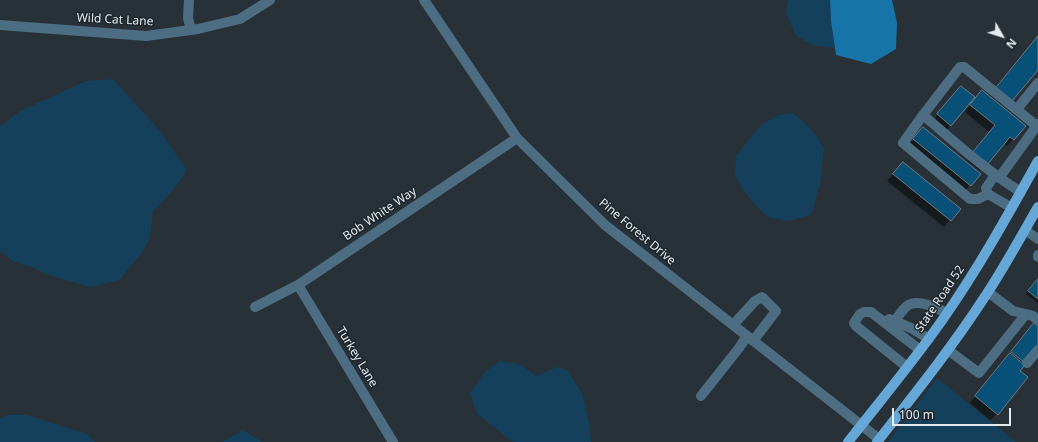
<!DOCTYPE html>
<html>
<head>
<meta charset="utf-8">
<style>
  body { margin:0 }
  #map { position:relative; width:1038px; height:442px; overflow:hidden; background:#283137; font-family:"Noto Sans",sans-serif }
  canvas { display:block }
  .north { position:absolute; left:982px; top:16px; width:40px; height:40px; -webkit-text-stroke:3px #1e272d; paint-order:stroke; rotate:129deg; font-size:11px; font-weight:700; line-height:16px; text-align:center; color:#e5ebef }
  .north::after { content:''; display:block; margin:auto; width:14px; height:18px; background:#e5ebef; clip-path:polygon(50% 0,100% 100%,50% 72%,0 100%) }
  .scale { position:absolute; left:892px; top:408px; width:119px; height:18px; box-sizing:border-box; border:2px solid #e5ebef; border-top:0; padding-left:5px; font-size:12px; line-height:14px; white-space:nowrap; color:#e5ebef; -webkit-text-stroke:3px #1e272d; paint-order:stroke }
</style>
</head>
<body>
<div id="map">
<canvas width="1038" height="442"></canvas>
<div class="north">N</div>
<div class="scale">100 m</div>
</div>
<script>
const g = document.querySelector('canvas').getContext('2d');
g.lineJoin = 'round';
function fillPath(path, color) { g.fillStyle = color; g.fill(path, 'evenodd'); }
function stroke(path, color, width, dash) { g.strokeStyle = color; g.lineWidth = width; g.lineCap = dash ? 'butt' : 'round'; g.setLineDash(dash || []); g.stroke(path); }
function label(font, color, halo, rows, align = 'center') {
  g.font = font + ' "Noto Sans",sans-serif'; g.lineWidth = 3; g.setLineDash([]); g.textBaseline = 'middle'; g.strokeStyle = halo; g.fillStyle = color; for (const [text, x, y, turn = 0] of rows) {
    g.save(); g.translate(x, y); g.rotate((+turn || 0) * Math.PI / 180); g.textAlign = isNaN(turn) ? turn : align; if (halo) g.strokeText(text, 0, 0); g.fillText(text, 0, 0); g.restore();
  }
}
fillPath(new Path2D(`
  M788,0H830L831,21L835,48L812,45L796,36L786,14Z
  M113,79L160,131L187,170C178,185 166,199 153,211L150,238L142,253L119,280L90,287L45,274L35,268L14,262L0,251V126L20,111L86,81Z
  M793,113L803,121L817,136L824,148L820,184L811,215L788,221L770,218L757,207L743,190L735,175L736,156L751,137L761,125L778,115Z
  M499,361L520,364L536,376L557,367L567,370L582,393L589,423L591,442H513L477,414L470,393L484,373Z
  M937,378L1016,442H888Z
  M7,415H27L87,434L95,442H0V419Z
  M243,430L262,442H223L224,441Z`), '#15405b');
fillPath(new Path2D(`
  M830,0H892L897,23L896,49L871,64L836,55L831,21Z`), '#1774a8');
fillPath(new Path2D(`
  M1038,37V68L1005,107L990,95Z
  M961,87L951,125L946,130L933,120Z
  M976,98L1025,126L1007,146L1003,143L980,171L967,160L989,132L965,112Z
  M917,135L970,185L964,192L908,146Z
  M897,170L959,209L944,227L887,181Z
  M1038,280V302L1037,303L1026,294Z
  M1038,327V343L1021,364L997,414L990,420L970,403L1029,329Z`), '#0007');
const building = new Path2D(`
  M1038,36V70L1012,101L996,88Z
  M961,86L975,97L951,126L937,114Z
  M982,90L1026,126L1014,140L1010,137L987,165L972,153L995,125L970,105Z
  M923,127L981,174L971,186L913,139Z
  M903,162L961,209L951,221L893,174Z
  M1038,279V299L1028,291Z
  M1034,323L1038,326V345L1024,362L1011,352Z
  M1010,353L1025,365L1020,371L1028,377L998,415L975,396Z`);
fillPath(building, '#075178');
stroke(building, '#707a81', 1);
stroke(new Path2D(`
  M189,0L188,18L191,30
  M424,0L517,138L605,225L879,439
  M0,25L146,36L198,29L240,19L270,0
  M1017,109L1038,83
  M923,115L903,143L970,199H978L988,194
  M995,175L986,188L988,194L1012,208
  M999,178L1038,124
  M1021,192C985,170 955,142 923,115L960,67H964L1038,127
  M1025,230L1038,239
  M1038,255V257
  M298,285L393,442
  M255,307L298,285L517,138
  M1026,314L1033,316L1038,320
  M889,319L911,328L929,339
  M894,322C898,317 902,310 907,306C917,298 937,308 947,313
  M733,325L755,301L762,297L776,311L753,341
  M948,350L979,373L1026,314L1013,311L988,292
  M1027,363L1038,350
  M907,367L856,326L854,323L860,314L864,312H871L920,350
  M701,396L739,348L747,336`), '#4d6d83', 10);
stroke(new Path2D(`
  M848,442C880,401 913,362 943,319C978,269 1008,215 1038,161
  M877,442C913,396 950,350 982,301C1003,270 1020,238 1038,207`), '#65a8d7', 10);
label('12px', '#e5ebef', '#1e272d', [
  ["Wild Cat Lane",115,20,3],
  ["Bob White Way",380,214,-34],
  ["Pine Forest Drive",637,232,40],
  ["State Road 52",940,299,-56],
  ["Turkey Lane",357,357,59]
]);
</script>
</body>
</html>
